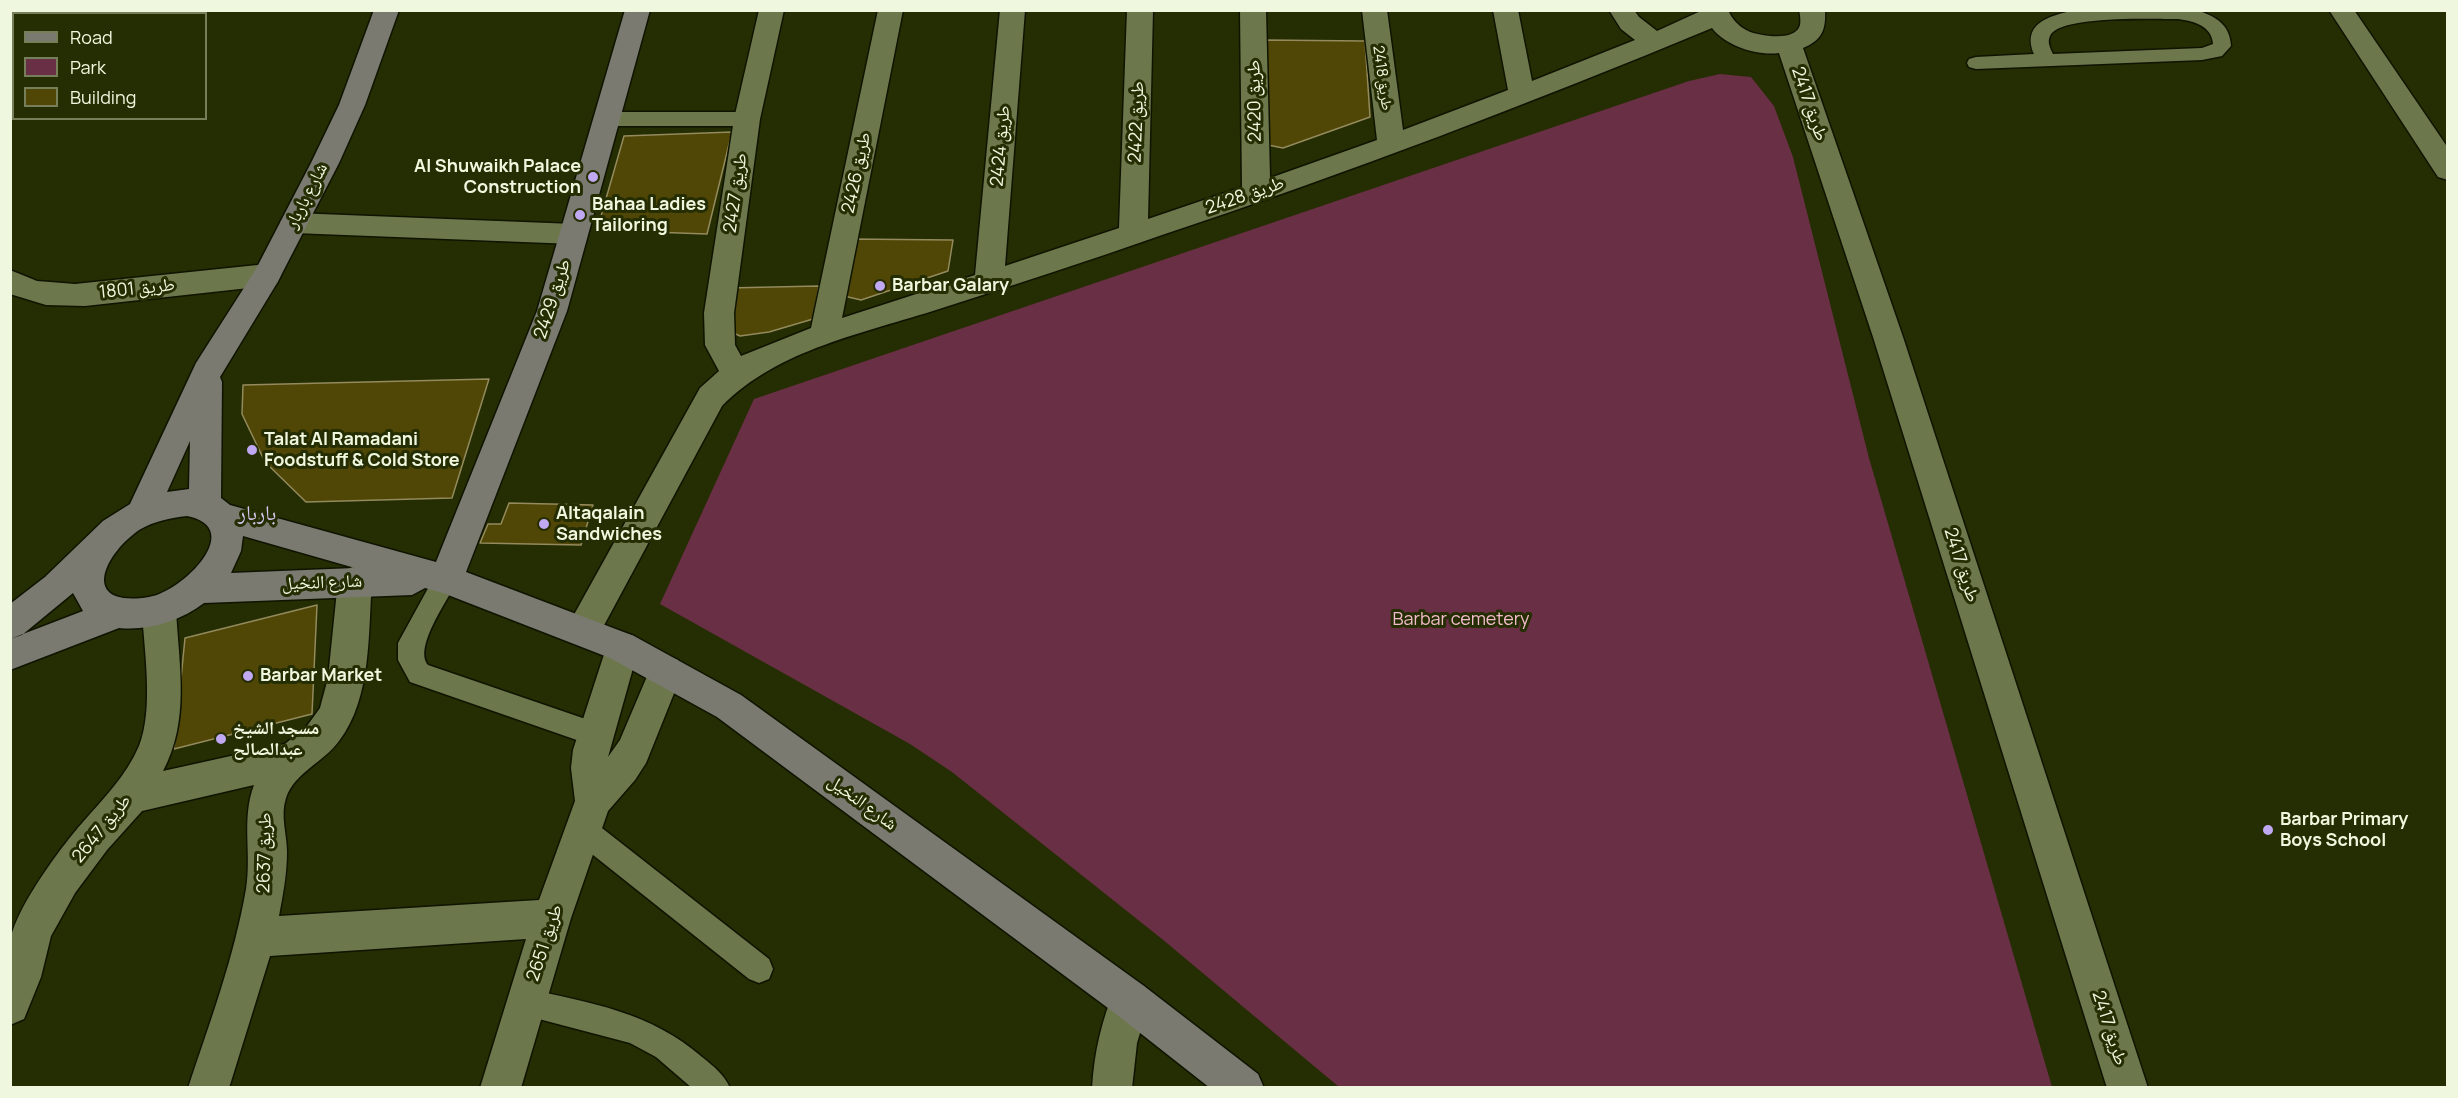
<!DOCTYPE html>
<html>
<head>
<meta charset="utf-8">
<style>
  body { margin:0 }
  #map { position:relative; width:2458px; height:1098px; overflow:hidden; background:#252d02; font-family:Manrope,sans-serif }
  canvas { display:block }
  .frame { position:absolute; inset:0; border:12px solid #f0f7df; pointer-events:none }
  .legend { position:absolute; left:12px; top:12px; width:195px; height:108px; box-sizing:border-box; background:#252d02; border:2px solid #767e5a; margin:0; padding:8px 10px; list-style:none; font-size:18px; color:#f0f7df }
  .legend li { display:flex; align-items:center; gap:12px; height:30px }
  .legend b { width:30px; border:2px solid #767e5a }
</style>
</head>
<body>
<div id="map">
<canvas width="2458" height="1098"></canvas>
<div class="frame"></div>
<ul class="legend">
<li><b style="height:8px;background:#7a7a70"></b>Road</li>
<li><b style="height:16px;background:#692f44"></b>Park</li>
<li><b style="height:16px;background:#504606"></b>Building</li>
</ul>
</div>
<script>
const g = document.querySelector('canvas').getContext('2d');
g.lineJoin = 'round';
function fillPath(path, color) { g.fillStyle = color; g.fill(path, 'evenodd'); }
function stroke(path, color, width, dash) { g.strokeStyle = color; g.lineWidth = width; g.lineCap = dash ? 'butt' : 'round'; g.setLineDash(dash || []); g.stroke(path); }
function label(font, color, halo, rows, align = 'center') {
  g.font = font + ' Manrope,"Noto Naskh Arabic",sans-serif'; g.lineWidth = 6; g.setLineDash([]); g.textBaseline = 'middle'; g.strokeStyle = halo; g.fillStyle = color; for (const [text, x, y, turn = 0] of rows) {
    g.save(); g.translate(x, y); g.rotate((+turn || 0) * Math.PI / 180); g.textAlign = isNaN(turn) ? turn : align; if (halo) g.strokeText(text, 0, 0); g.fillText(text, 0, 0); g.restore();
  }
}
fillPath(new Path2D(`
  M1720,74L1751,77L1774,106L1793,157L1869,458L2052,1087H1339L1162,939L952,772L910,744L660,604L754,399L1689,81Z`), '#692f44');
const building = new Path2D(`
  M1265,40L1365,41L1370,117L1283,148L1268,145Z
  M732,132L707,234L597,230L624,136Z
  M850,239L953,240L948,271L861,300L844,296Z
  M819,286L813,319L769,332L740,336L725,329L727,288Z
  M489,379L452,498L306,502L265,462L242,414L243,385Z
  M509,503L593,505L581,545L480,543L488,524H501Z
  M317,605L312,714L174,749L185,638Z`);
fillPath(building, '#504606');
stroke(building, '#938b5d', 1.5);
const lane = new Path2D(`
  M2196,10C2215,16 2230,24 2231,46L2222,56L2202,60L1976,69L1969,67L1967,63L1969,59L1976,57L2034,54C2021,23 2051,15 2076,10ZM2178,19C2194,21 2212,26 2213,44L2202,48L2053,54C2050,48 2047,42 2050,36C2058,15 2156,19 2178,19Z
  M606,112H747L754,114L757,119L754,124L747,126H606L599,124L596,119L599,114Z
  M446,568L455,572L458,579C449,599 413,647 428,665L603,725L607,734L603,743L594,746L410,682L398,660V643L437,572Z
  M583,817L593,821L769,959L773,969L769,979L759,983L749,979L573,839L569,830L573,821Z
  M526,989C590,1002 652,1013 702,1057C713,1066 724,1074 730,1088H692L656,1057L630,1043L516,1013L512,1003L516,993Z`);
const street = new Path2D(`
  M10,10H34V14H14V20L10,17Z
  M759,10H784L760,119L734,313L735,345L741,356L811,328L878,10H903L842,318L975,275L1000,10H1025L1005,266L1119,228L1127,10H1153L1148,219L1242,187L1240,10H1266L1270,178L1377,140L1362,10H1387L1403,130L1508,90L1493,10H1518L1532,81L1635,40L1621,29L1609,10H1634L1639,17L1657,31L1703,10H1728C1732,19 1738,26 1748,31C1759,36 1796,42 1800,25C1801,21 1800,14 1799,10H1825C1826,30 1822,40 1803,48L1903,337L2148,1088H2107L1873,337L1779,53C1757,56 1726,46 1712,28C1531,103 1348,173 1162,235C1088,261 1014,285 939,309C865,333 778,349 722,406L595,642L583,646L571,642L566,631L571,620L700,388L719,371L705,345L704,313L734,119Z
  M2329,10H2354L2448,148V180L2438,177Z
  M10,37H14V65H10Z
  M294,213L574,224L584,227L588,234L584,241L574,244L294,233L284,230L280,223L284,216Z
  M267,264L277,267L281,275L277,283L267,286L85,306L46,305L10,294V270L37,281L75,284Z
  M355,566L367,571L372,581C368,632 372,698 339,741C324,762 294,773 286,798C280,816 287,834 287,852C287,874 283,895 279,916L539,900L575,801L571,768L573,750L610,636L622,632L634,636L639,647L608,757L620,740L654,660L666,655L678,660L683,671L646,763L635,780L608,811L571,918L521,1088H480L526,939L270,956L229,1088H188C210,1022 234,958 246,889C252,854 241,819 254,785L142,811L107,850L75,893L51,936L41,977L24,1019L10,1025C10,998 8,969 10,943C14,910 61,847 83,822C104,798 126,776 139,746C154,708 144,651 142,610L147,599L159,595L171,599L176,610C179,666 190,720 163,771L285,744L307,726L320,708L328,678L338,581L343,571Z
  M1130,980L1144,986L1150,1000L1137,1043L1132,1088H1092C1094,1052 1102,1019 1116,986Z`);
const secondary = new Path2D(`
  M374,10H399L365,105L339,163L277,283L220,377L222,382L221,498L230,505L436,562L537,311L625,10H650L567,311L466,572L634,636L741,695L1144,986L1258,1074L1264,1088H1210L1116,1014L717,717L610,658L443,593L425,588L412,595L204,603C180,621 149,631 119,628L10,670V639L83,611L73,593L22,635L10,639V604L45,577L103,521L130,504L196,363L256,269L311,163L339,105ZM190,441L189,489L167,492ZM187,516C247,528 182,592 149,597C80,608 102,556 139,530C154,521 170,518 187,516ZM243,536L355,568L231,573L241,551Z`);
stroke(lane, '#0f1400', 3);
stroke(street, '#0f1400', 3);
stroke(secondary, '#0f1400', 3);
fillPath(lane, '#6d774c');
fillPath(street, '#6d774c');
fillPath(secondary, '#7a7a70');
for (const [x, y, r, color] of [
  [593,177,6,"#c1a8f3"],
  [580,215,6,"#c1a8f3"],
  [880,286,6,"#c1a8f3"],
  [252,450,6,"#c1a8f3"],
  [544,524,6,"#c1a8f3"],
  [248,676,6,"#c1a8f3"],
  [221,739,6,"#c1a8f3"],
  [2268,830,6,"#c1a8f3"]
]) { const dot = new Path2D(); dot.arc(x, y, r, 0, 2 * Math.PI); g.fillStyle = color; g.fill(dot); stroke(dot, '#252d02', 2); }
label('15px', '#f0f7df', '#252d02', [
  ["طريق 2418",1382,78,82]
]);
label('18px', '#f0f7df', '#252d02', [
  ["طريق 2420",1255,101,-91],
  ["طريق 2417",1809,104,71],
  ["طريق 2422",1137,122,-88],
  ["طريق 2424",1001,146,-85],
  ["طريق 2426",857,173,-78],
  ["طريق 2427",736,193,-82],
  ["شارع باربار",307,196,-63],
  ["طريق 2428",1245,196,-19],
  ["طريق 1801",137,289,-6],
  ["طريق 2429",553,299,-72],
  ["طريق 2417",1961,565,72],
  ["شارع النخيل",322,583,-2],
  ["شارع النخيل",862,803,36],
  ["طريق 2647",102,829,-51],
  ["طريق 2637",265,853,-89],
  ["طريق 2651",545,943,-72],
  ["طريق 2417",2109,1028,72]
]);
label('bold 18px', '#f0f7df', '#252d02', [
  ["Al Shuwaikh Palace",581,167,"right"],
  ["Construction",581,188,"right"],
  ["Bahaa Ladies",592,205],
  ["Tailoring",592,226],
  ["Barbar Galary",892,286],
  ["Talat Al Ramadani",264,440],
  ["Foodstuff & Cold Store",264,461],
  ["Altaqalain",556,514],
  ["Sandwiches",556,535],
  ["Barbar Market",260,676],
  ["مسجد الشيخ",233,729],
  ["عبدالصالح",233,750],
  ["Barbar Primary",2280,820],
  ["Boys School",2280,841]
], 'left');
label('18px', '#f1bccb', '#252d02', [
  ["Barbar cemetery",1461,620]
]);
label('21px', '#d8caf5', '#252d02', [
  ["باربار",257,514]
]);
</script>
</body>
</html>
